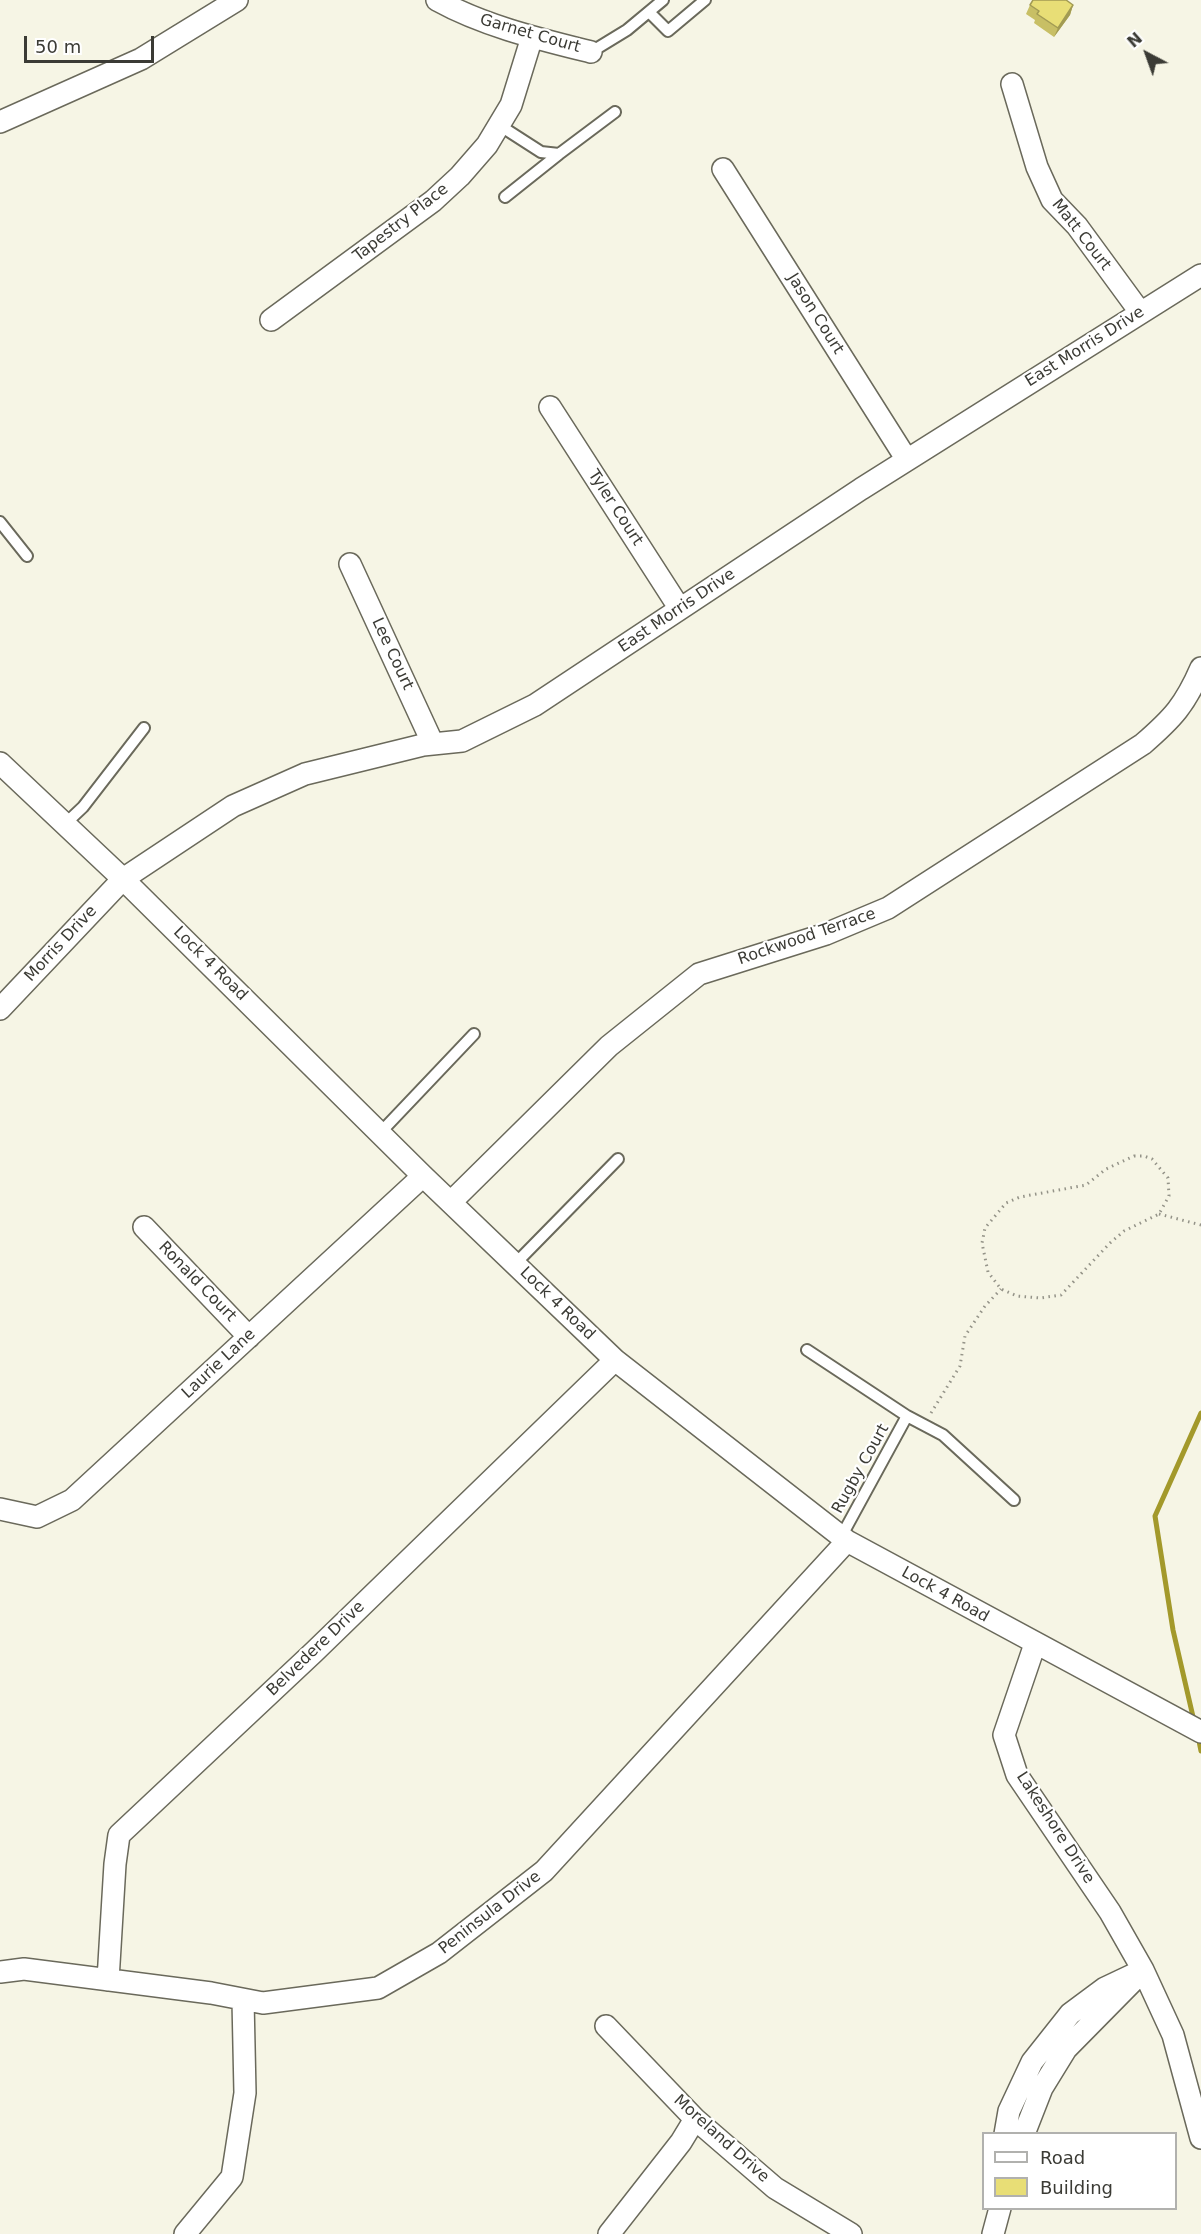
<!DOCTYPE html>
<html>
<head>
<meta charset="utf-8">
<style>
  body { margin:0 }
  #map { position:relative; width:1201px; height:2234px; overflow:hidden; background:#f6f5e5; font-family:"DejaVu Sans",sans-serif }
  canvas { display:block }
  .legend { position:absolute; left:982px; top:2132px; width:195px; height:78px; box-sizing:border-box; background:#fff; border:2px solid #b1b1ae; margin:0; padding:8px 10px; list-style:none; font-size:18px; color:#3b3b35 }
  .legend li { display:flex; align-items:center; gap:12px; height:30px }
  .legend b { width:30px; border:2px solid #b1b1ae }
  .north { position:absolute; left:1117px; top:24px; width:60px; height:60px; -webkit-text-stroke:4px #fff; paint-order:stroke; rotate:319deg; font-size:16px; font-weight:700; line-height:24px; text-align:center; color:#3b3b35 }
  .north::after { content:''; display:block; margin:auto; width:21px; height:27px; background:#3b3b35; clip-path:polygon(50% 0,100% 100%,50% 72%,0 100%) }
  .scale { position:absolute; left:24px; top:36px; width:130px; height:27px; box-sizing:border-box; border:3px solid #3b3b35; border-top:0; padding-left:8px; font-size:18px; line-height:21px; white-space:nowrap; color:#3b3b35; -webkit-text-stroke:4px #fff; paint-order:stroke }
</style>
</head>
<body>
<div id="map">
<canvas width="1201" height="2234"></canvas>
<ul class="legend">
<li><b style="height:8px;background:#fff"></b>Road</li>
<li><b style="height:16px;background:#e8de76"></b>Building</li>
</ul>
<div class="north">N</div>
<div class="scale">50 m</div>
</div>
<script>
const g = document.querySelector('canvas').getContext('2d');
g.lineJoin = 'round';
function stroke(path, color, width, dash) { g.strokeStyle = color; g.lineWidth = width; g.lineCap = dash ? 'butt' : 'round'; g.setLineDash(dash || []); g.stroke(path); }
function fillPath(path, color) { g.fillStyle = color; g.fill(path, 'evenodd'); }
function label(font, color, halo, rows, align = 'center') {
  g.font = font + ' "DejaVu Sans",sans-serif'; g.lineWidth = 4.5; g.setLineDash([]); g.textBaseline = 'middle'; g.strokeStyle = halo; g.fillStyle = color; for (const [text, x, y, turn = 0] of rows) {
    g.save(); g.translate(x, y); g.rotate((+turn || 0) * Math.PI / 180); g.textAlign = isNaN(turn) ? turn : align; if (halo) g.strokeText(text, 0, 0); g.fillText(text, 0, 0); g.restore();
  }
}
stroke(new Path2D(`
  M1194,1721L1173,1630L1155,1516L1201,1413
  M1198,1736L1201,1751`), '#a3992b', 5);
const service = new Path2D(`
  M649,12L668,31L705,0
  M591,52L627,30L663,0
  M499,125L541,152L559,154L615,112
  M505,197L559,154
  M0,522L27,556
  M65,824L83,807L144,728
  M380,1133L474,1034
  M515,1264L618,1159
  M807,1350L907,1416L943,1435L1014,1500
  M841,1537L907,1416`);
const minor = new Path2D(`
  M437,0C484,26 539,39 591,52
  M1012,84L1037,167L1052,200L1077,226L1140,312
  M0,122L141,59L237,0
  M723,169L907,460
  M271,320L433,201L460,176L487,145L511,105L532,37
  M550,407L680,609
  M350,564L433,744
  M0,763L123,879L423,1176L615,1360L847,1541L1201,1732
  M0,1009L123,879L233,806L305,774L423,745L462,741L535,705L861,489L1201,275
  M451,1202L609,1046L699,974L826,934L888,908L1143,744C1173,718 1185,705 1201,668
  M144,1227L249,1337
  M0,1509L37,1517L72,1500L423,1176
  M1035,1644L1004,1735L1017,1775L1110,1912L1143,1970L1173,2035L1201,2138
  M0,1972L24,1969L211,1993L263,2003L378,1988L439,1953L544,1871L847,1541
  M108,1980L115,1864L119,1835L314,1652L615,1360
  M606,2026L695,2119L775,2188L851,2234
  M1005,2134L1009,2111L1032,2062L1070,2014L1105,1988L1143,1970
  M1024,2134L1042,2088L1066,2049L1136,1978
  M185,2234L232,2177L245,2093L243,2000
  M609,2234L681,2142L695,2119
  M993,2234L1000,2208`);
stroke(service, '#6a695b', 14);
stroke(minor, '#6a695b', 24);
stroke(new Path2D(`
  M1134,1156H1144L1152,1159L1168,1178L1169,1196L1159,1214L1124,1231L1110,1243L1061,1295L1040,1298L1017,1296L1001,1289L988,1272L982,1243L985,1228L1006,1203L1020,1197L1086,1185L1106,1169Z
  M1159,1214L1201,1225
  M931,1413L960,1366L965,1336L985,1306L1001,1289`), '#949388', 3, [1.5, 4.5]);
stroke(service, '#fff', 10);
stroke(minor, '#fff', 21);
fillPath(new Path2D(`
  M1030,5H1073L1070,15L1054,37L1034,23L1035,20L1026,14Z`), '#c8bf65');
fillPath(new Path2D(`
  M1073,5L1070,15L1054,37L1058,28Z`), '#a29b53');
const building = new Path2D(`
  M1033,0H1066L1073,5L1058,28L1037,14L1039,11L1030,5Z`);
fillPath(building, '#e8de76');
stroke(building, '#a29b53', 1.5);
label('16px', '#3b3b35', '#fff', [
  ["Garnet Court",530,34,16],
  ["Tapestry Place",401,223,-38],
  ["Matt Court",1081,235,52],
  ["Jason Court",815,314,58],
  ["East Morris Drive",1085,347,-32],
  ["Tyler Court",615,508,57],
  ["East Morris Drive",677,611,-34],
  ["Lee Court",392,654,65],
  ["Rockwood Terrace",807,937,-19],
  ["Morris Drive",61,944,-47],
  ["Lock 4 Road",210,964,45],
  ["Ronald Court",197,1282,46],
  ["Lock 4 Road",557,1304,44],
  ["Laurie Lane",219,1364,-43],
  ["Rugby Court",861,1469,-61],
  ["Lock 4 Road",945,1595,29],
  ["Belvedere Drive",316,1649,-44],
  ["Lakeshore Drive",1055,1828,57],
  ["Peninsula Drive",490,1913,-38],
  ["Moreland Drive",721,2139,42]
]);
</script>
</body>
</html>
